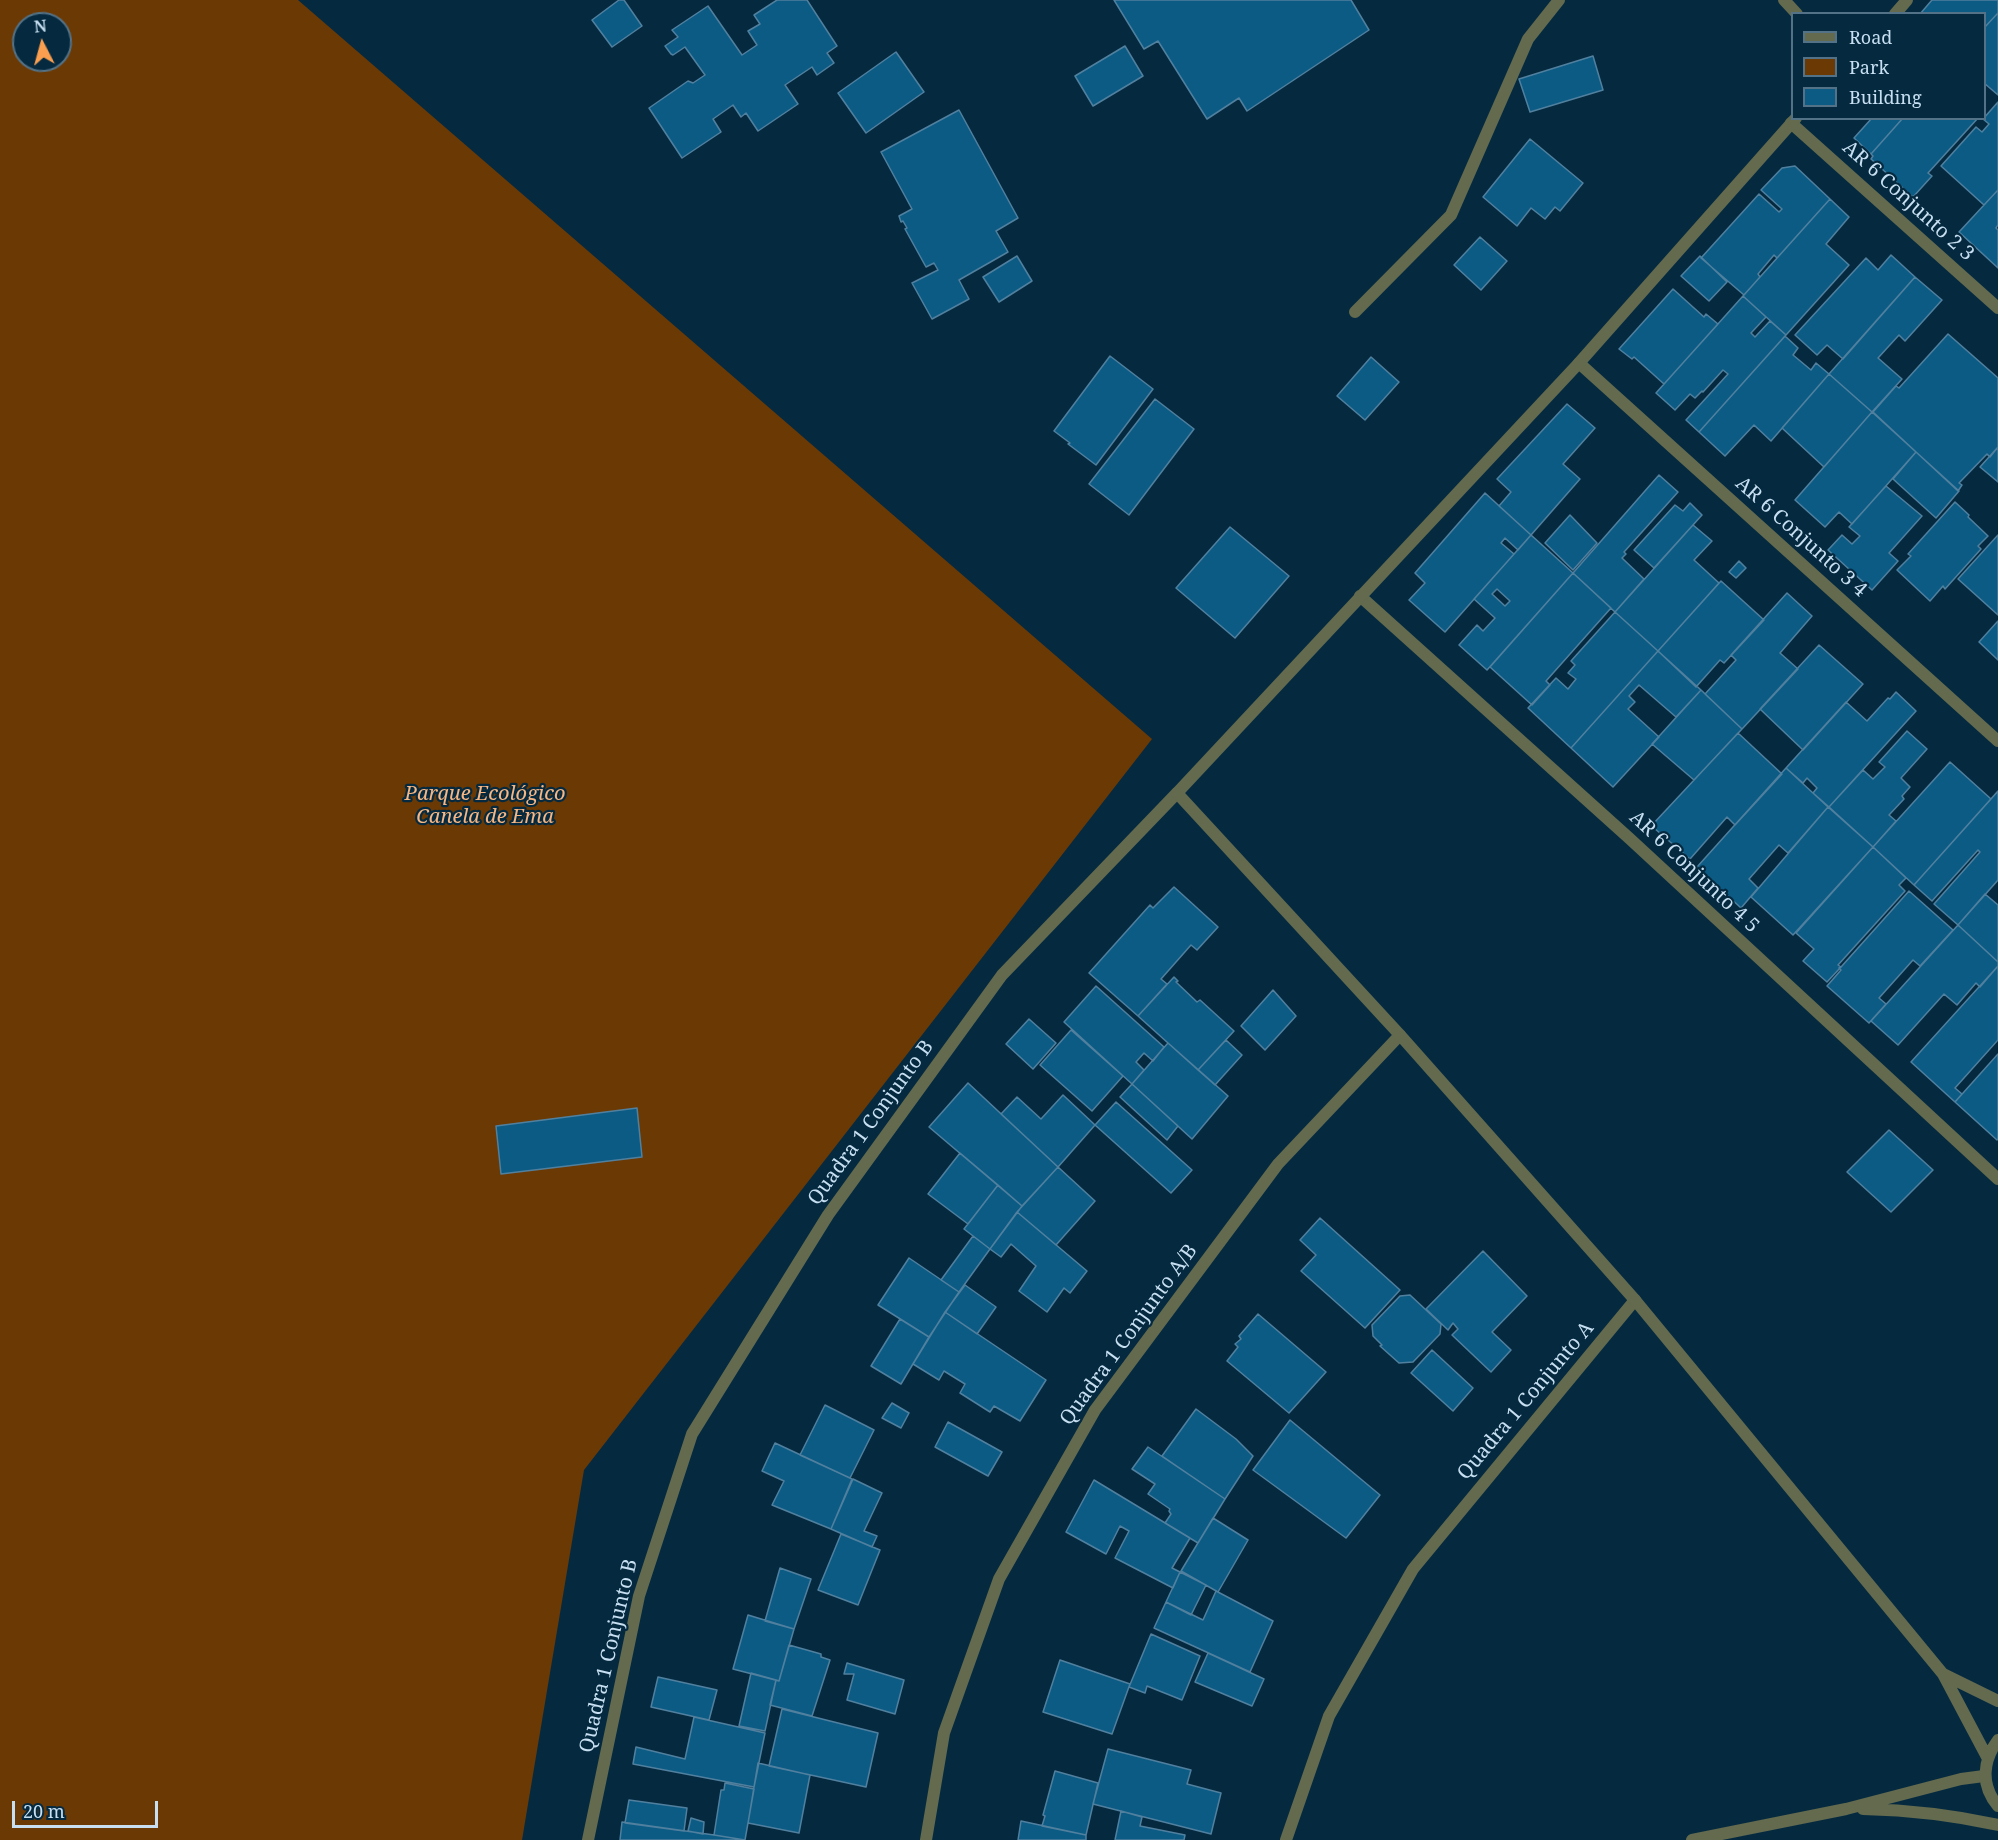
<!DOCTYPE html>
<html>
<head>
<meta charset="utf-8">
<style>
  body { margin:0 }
  #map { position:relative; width:1998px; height:1840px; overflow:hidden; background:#052a40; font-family:"Noto Serif",serif }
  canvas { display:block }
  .legend { position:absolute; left:1791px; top:12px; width:195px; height:108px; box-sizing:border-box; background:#052a40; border:2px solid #537287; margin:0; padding:8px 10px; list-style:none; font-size:18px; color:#c7dff1 }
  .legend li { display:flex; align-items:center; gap:12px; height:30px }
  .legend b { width:30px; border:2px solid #537287 }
  .north { position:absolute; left:12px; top:12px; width:60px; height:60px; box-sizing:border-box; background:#052a40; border:2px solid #537287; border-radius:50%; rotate:354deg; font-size:16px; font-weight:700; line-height:24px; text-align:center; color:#c7dff1 }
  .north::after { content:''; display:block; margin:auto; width:21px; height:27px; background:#fa9f4f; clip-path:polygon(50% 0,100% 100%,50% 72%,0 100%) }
  .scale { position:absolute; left:12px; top:1801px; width:146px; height:27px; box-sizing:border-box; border:3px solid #c7dff1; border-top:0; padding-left:8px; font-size:18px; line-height:21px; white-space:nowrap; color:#c7dff1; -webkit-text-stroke:4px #052a40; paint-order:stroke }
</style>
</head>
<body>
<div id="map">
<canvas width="1998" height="1840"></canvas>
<ul class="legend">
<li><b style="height:8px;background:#636a4e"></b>Road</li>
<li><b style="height:16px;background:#6b3904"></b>Park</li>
<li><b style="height:16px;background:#0b5b85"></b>Building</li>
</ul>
<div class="north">N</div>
<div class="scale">20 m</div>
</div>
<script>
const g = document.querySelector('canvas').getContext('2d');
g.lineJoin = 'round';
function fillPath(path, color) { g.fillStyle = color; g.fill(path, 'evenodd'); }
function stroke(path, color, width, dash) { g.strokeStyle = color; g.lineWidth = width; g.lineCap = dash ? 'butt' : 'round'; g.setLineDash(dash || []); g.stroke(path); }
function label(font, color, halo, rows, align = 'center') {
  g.font = font + ' "Noto Serif",serif'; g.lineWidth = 4.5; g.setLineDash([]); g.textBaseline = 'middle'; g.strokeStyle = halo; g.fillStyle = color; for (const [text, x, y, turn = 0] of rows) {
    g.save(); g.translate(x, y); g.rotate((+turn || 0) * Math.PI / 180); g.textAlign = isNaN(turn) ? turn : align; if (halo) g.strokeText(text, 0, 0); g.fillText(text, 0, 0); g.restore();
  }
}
fillPath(new Path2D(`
  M0,0H298L1152,739L584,1470L522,1840H0ZM24,24H60V60H24Z`), '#6b3904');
const building = new Path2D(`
  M619,0H624L642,26L612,47L592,20Z
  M777,0H807L837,46L827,53L834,63L817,75L812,67L785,85L798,104L758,131L746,113L741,117L733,105L713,119L721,132L682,158L649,108L688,81L693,83L705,75L685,47L673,55L671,54L665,46L678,37L672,30L708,6L742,55L757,45L748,31L760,24L754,15Z
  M1114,0H1351L1369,30L1247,111L1239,98L1207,119L1158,41L1144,49Z
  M1932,0H1998V13L1984,28V14H1920Z
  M1998,13V95L1984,83V28Z
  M1125,46L1143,76L1093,106L1075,76Z
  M896,52L924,92L866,133L838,93Z
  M1593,56L1603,90L1530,112L1519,79Z
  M1998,102V190L1984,205L1941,166L1976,127L1982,132L1989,124L1983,119Z
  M959,110L1018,218L996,231L1008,252L959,280L969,299L932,319L912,283L938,270L934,263L926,267L905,229L907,228L903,221L901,222L899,216L912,209L881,152Z
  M1872,118H1903L1871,154L1854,138Z
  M1903,118H1978L1928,173L1932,176L1913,197L1871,159L1873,156L1871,154Z
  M1530,139L1583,183L1560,211L1555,207L1545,219L1531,208L1517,226L1483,197Z
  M1795,166L1830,199L1777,258L1774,255L1758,274L1760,277L1744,295L1701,258L1759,194L1779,212L1782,209L1761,190L1782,168Z
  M1998,190V225L1996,228L1998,230V268L1959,232Z
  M1830,199L1849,217L1826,244L1849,265L1786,335L1743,296Z
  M1480,237L1507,261L1481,290L1454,265Z
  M1891,255L1915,277L1843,359L1827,345L1817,355L1795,335L1866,258L1878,270Z
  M1017,256L1032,281L999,302L983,277Z
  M1700,256L1727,282L1709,301L1681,276Z
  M1915,277L1942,300L1905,341L1899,335L1878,358L1902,379L1872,412L1829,374Z
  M1673,289L1704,317L1706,314L1718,324L1664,384L1634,357L1632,359L1619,349Z
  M1743,296L1766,317L1751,333L1755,337L1770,321L1786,335L1699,432L1686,420L1728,374L1723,370L1703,392L1702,391L1695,398L1690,394L1675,410L1656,393Z
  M1948,334L1998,378V447L1990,457L1987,454L1959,483L1962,485L1958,491L1873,412L1896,386L1899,388Z
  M1785,336L1798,348L1793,355L1811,370L1816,363L1829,374L1771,441L1754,425L1725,456L1699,432Z
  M1110,356L1153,389L1096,465L1068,444L1070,443L1054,431Z
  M1371,357L1399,382L1365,420L1337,396Z
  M1829,374L1872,412L1824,467L1782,428Z
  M1155,399L1194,429L1129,515L1089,484Z
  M1567,404L1595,428L1563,464L1580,479L1531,535L1499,506L1511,492L1497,479Z
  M1872,412L1916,452L1852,524L1839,512L1825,527L1795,500Z
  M1998,447V482L1980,467Z
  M1916,452L1959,491L1936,518L1893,479Z
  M1659,475L1678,492L1624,552L1626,554L1622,558L1644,579L1615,612L1573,573Z
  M1886,486L1922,516L1889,553L1898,561L1872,590L1828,550L1842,535L1852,544L1860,536L1849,527Z
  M1485,493L1531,535L1518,550L1505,538L1501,543L1514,554L1445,632L1409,600L1425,583L1415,573Z
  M1955,502L1969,515L1968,517L1988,536L1978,546L1981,549L1945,589L1943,586L1930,601L1897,570L1911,556L1908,554Z
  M1690,503L1702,515L1654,568L1634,550L1675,505L1683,511Z
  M1570,515L1597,543L1573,570L1545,543Z
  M1693,525L1712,541L1694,560L1719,583L1658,651L1615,612Z
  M1230,527L1289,576L1235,638L1176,588Z
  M1531,535L1573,573L1487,670L1459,645L1477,625L1483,631L1495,618L1474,599ZM1497,589L1510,601L1505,606L1492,594Z
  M1998,535V615L1958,579Z
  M1739,561L1746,568L1736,578L1729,572Z
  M1573,573L1611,608L1546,681L1550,685L1532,705L1490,667Z
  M1721,581L1764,620L1724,663L1720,660L1696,687L1658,651Z
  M1787,593L1812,616L1780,653L1798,669L1742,729L1705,694L1736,660L1731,655Z
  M1615,612L1658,651L1571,748L1528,708L1556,678L1568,689L1576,679L1568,673L1575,665L1571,661Z
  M1998,621V660L1979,642Z
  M1819,645L1863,684L1803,750L1760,709Z
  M1658,651L1701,690L1676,717L1639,685L1629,696L1635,702L1628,709L1659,737L1613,787L1571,748Z
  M1701,690L1742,729L1694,780L1652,744Z
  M1896,692L1916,711L1829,807L1813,793L1817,788L1807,778L1803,783L1786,768L1846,702L1867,721L1888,698L1890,699Z
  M1907,731L1927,749L1901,778L1910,787L1902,796L1904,799L1889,815L1896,821L1873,847L1829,807L1863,770L1873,779L1885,767L1879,762Z
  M1738,733L1782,774L1735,825L1727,817L1690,859L1654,828L1656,827L1653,824Z
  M1950,762L1991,799L1914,885L1873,847Z
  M1786,768L1828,807L1788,853L1779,845L1749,879L1758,888L1741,908L1697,867Z
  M1998,791V880L1958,925L1934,904L1980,852L1978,850L1932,901L1914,885Z
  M1828,807L1873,847L1793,935L1751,897Z
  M1873,847L1906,878L1899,885L1905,891L1838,965L1841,967L1827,982L1803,961L1814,949L1796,933Z
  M1174,887L1218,927L1197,950L1191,945L1161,979L1167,984L1138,1016L1089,973L1150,905L1153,908Z
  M1909,891L1953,930L1920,966L1913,960L1879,998L1886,1004L1869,1023L1827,986L1841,970L1839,968L1841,967Z
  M1985,894L1998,905V962L1958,925Z
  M1958,925L1998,962V966L1980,987L1976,983L1957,1005L1944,994L1898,1045L1871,1021Z
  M1998,966V1040L1955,1088L1962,1094L1955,1102L1911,1062Z
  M1174,977L1178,981L1176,982L1197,1002L1200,1000L1234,1031L1198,1070L1138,1016Z
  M1096,986L1164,1047L1153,1061L1144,1053L1136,1062L1144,1070L1132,1084L1064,1022Z
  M1273,990L1296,1016L1265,1050L1241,1026Z
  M1029,1019L1056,1043L1033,1069L1006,1044Z
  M1071,1030L1123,1076L1092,1111L1040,1065Z
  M1226,1040L1242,1055L1215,1085L1198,1070Z
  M1168,1043L1228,1096L1192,1139L1132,1084Z
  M1998,1054V1139L1997,1140L1955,1102Z
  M968,1083L1058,1167L1022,1206L929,1127Z
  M1132,1084L1178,1126L1167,1140L1120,1097Z
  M1063,1095L1095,1125L1058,1167L1001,1114L1017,1097L1041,1119Z
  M1116,1102L1192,1170L1171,1193L1095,1125Z
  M637,1108L642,1157L501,1174L496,1126Z
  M1889,1130L1933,1170L1891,1212L1847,1172Z
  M960,1153L998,1185L968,1224L928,1194Z
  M1058,1167L1095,1201L1056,1245L1017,1212Z
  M998,1185L1022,1206L990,1249L964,1229Z
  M1017,1212L1087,1271L1070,1293L1064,1288L1047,1312L1019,1291L1036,1266L1011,1244L1001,1257L990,1249Z
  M1320,1218L1400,1290L1365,1328L1301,1271L1316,1255L1300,1240Z
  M973,1236L990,1249L959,1292L941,1280Z
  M1483,1251L1527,1296L1492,1332L1511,1350L1491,1372L1452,1335L1458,1329L1453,1323L1448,1330L1426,1309Z
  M909,1258L959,1292L929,1337L878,1305Z
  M965,1285L996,1307L977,1334L945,1312Z
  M1410,1295L1441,1324L1440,1334L1413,1362L1399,1363L1380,1346L1382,1345L1373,1336L1372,1325L1400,1296Z
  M945,1312L1046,1380L1020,1421L994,1406L990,1412L960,1393L965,1384L944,1371L939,1380L913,1364Z
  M1258,1314L1326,1372L1289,1413L1227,1361L1238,1347L1235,1344L1241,1339L1239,1336Z
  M900,1319L929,1337L901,1384L871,1366Z
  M1432,1350L1473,1388L1453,1411L1411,1373Z
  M892,1403L909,1413L901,1428L882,1418Z
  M825,1405L874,1430L850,1478L800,1455Z
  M1196,1409L1236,1439L1253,1456L1225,1499L1162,1456Z
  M1290,1420L1380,1495L1346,1538L1253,1470Z
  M948,1422L1002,1452L988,1476L935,1447Z
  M775,1443L852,1479L831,1529L772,1505L784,1481L762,1471Z
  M1148,1447L1225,1499L1198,1543L1165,1523L1171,1514L1169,1511L1170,1509L1148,1494L1155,1484L1132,1469Z
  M853,1479L882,1493L864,1531L877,1536L872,1547L831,1529Z
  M1094,1480L1190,1538L1172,1568L1180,1572L1173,1588L1115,1558L1129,1531L1120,1526L1106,1554L1066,1532Z
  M1213,1518L1248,1540L1218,1592L1181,1571Z
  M841,1534L880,1550L858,1605L818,1590Z
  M780,1568L811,1579L794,1629L765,1621Z
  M1180,1572L1206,1585L1191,1615L1166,1602Z
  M1216,1591L1273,1621L1250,1672L1154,1628L1166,1602L1203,1620Z
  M748,1615L794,1629L779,1681L733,1669Z
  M1151,1634L1200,1656L1182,1700L1147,1686L1145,1693L1129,1687Z
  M789,1645L821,1654V1657L830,1660L812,1716L770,1705L776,1680L779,1681Z
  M1208,1653L1264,1679L1252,1706L1195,1682Z
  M1060,1660L1130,1684L1112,1734L1043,1712Z
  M847,1663L904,1680L895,1714L847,1700L854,1674H844Z
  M751,1673L776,1680L765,1731L739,1726Z
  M658,1677L717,1690L709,1720L651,1707Z
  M782,1709L878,1733L866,1787L769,1766Z
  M694,1717L765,1733L754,1787L633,1764L636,1747L685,1759Z
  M1108,1749L1191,1770L1187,1784L1221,1793L1211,1834L1093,1804Z
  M758,1763L810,1775L799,1833L748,1823Z
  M1055,1771L1098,1783L1086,1835L1042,1826L1045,1816L1043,1815Z
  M725,1783L754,1789L745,1840L714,1835L721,1790H724Z
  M629,1800L687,1808L684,1831L625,1823Z
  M1121,1811L1142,1817L1140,1826L1185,1835L1184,1840H1115Z
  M691,1818L704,1822L703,1834L688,1831Z
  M1021,1821L1086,1835V1840H1018Z
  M622,1822L714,1835L745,1840H620Z`);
fillPath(building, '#0b5b85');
stroke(building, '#51809f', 1.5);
stroke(new Path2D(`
  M1784,0L1797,14
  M1791,123L1998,308
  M1355,312L1451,215L1528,39L1559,0
  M1579,363L1998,741
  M1360,596L1629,838L1998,1179
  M1863,1809C1908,1810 1953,1815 1998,1825
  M588,1840L639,1596L692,1434L828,1215L1002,975L1177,793
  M926,1840L944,1733L999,1579L1095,1410L1278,1164L1400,1035
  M1286,1840L1329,1716L1413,1569L1635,1300
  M1692,1840L1846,1809L1961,1779L1984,1776`), '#636a4e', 12);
stroke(new Path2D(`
  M1895,14L1907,0
  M1796,118L1579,363L1177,793L1400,1035L1635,1300L1943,1674L1987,1757
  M1943,1674L1998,1701
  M1998,1740C1983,1760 1980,1785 1998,1806`), '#636a4e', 12);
label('20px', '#c7dff1', '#052a40', [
  ["AR 6 Conjunto 2 3",1908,201,42],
  ["AR 6 Conjunto 3 4",1801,537,42],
  ["AR 6 Conjunto 4 5",1694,872,43],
  ["Quadra 1 Conjunto B",871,1123,-54],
  ["Quadra 1 Conjunto A/B",1129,1335,-54],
  ["Quadra 1 Conjunto A",1526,1401,-50],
  ["Quadra 1 Conjunto B",609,1656,-77]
]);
label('italic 20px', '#f7b682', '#052a40', [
  ["Parque Ecológico",485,794],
  ["Canela de Ema",485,817]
]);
</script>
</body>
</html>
